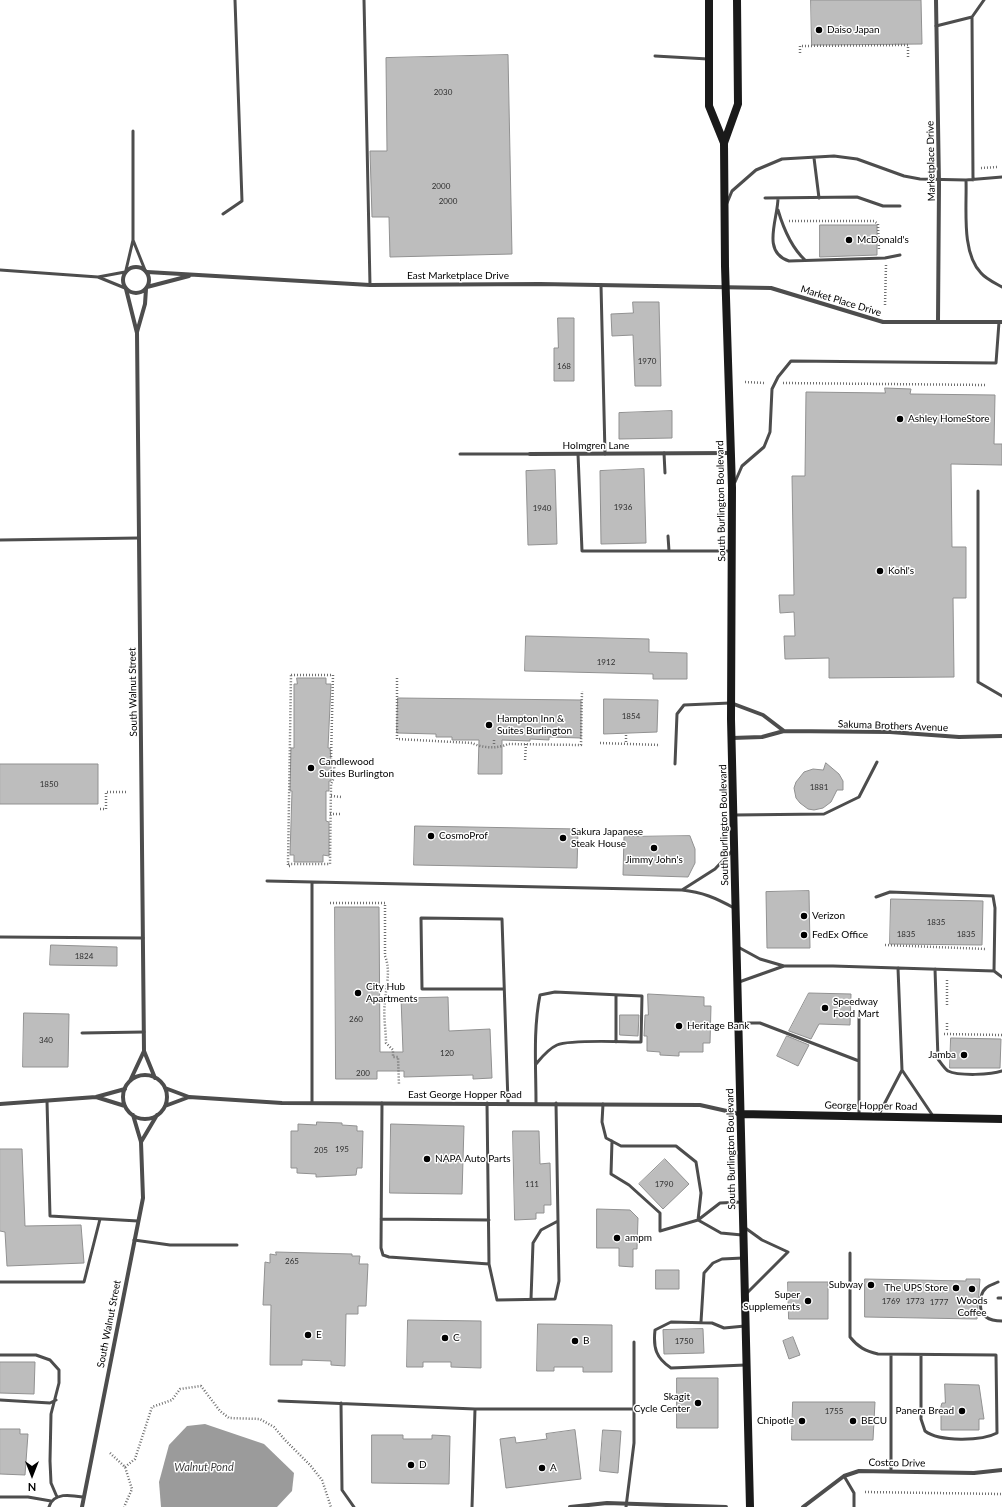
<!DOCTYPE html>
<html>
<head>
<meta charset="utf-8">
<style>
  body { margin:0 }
  #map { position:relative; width:1002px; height:1507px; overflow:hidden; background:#fff; font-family:Lato,sans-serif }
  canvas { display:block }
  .north { position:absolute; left:12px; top:1455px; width:40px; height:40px; -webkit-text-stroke:3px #fff; paint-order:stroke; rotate:180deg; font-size:11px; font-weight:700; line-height:16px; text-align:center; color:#000 }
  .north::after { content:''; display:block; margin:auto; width:14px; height:18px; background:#000; clip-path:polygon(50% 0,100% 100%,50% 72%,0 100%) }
</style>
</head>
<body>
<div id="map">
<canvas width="1002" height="1507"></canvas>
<div class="north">N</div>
</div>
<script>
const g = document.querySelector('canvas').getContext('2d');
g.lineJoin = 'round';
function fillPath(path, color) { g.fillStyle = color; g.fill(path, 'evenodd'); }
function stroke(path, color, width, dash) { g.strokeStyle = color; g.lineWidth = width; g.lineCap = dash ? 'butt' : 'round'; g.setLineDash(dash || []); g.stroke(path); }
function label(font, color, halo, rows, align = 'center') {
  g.font = font + ' Lato,sans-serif'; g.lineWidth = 3; g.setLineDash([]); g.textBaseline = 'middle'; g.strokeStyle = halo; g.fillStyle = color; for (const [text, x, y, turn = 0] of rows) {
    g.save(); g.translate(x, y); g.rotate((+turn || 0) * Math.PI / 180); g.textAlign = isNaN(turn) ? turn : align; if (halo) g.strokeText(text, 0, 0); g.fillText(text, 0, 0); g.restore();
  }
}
fillPath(new Path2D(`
  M205,1424L264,1444L294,1473L292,1491L277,1507H161L159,1482L169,1445L187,1426Z`), '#9b9b9b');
const building = new Path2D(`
  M811,0H921L922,44L812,45Z
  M508,55L512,254L390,257L389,217H372L370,151H387L386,58Z
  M820,225H877V255L820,257Z
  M633,302H659L661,386H635L633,335L612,336L611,314L633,313Z
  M558,318H574V381H554V348H558Z
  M885,388L911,389L910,394L995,395L994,444H1002V465L951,464L952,547H966V598H953L954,677L829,678V658L785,659L784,636H795L794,612L780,613L779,595H794L792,476H805L806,392L885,393Z
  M672,411V438L619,439V413Z
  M644,469L646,543L601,544L600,471Z
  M555,470L557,544L528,545L526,471Z
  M526,636L649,639V652L687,653V679H653V674L525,671Z
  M297,678H326V684H331L328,748H330L331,760V781H329V791H326V821L329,822V856L323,855V862H294V855H290L292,791H290L291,748H294V684H297Z
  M398,698L581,700V738L549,737V740L530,739V741L502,740V774H478L479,740H452V737H436V734L397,733Z
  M604,699L658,700L657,732L604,734Z
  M826,763L839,774L843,781V790H837L831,802L823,808L814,810L808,809L800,803L796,798L794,788L796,782L804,772L813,769L823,770Z
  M0,764H98V804H0Z
  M415,826L578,829L577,868L414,865Z
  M690,836L695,849V863L688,877L623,875L624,837Z
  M809,891L810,948H767L766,892Z
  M891,899L983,901L982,945L890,944Z
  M335,907H379L380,1052H403L401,998L448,997L449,1031L490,1029L492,1078L473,1079V1075L404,1077V1071H377V1079H336Z
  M51,945L117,947V966L50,965Z
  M809,993L851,994L850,1025L819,1024L811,1039L789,1031Z
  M648,994L704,997V1006H711L710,1043H703V1052H679V1056L660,1055V1052L647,1051V1036H644L645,1015H648Z
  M24,1013L69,1014L68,1067H23Z
  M620,1015H639L638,1036L620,1035Z
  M787,1036L809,1045L798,1066L777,1056Z
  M951,1038L1001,1039L1000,1068H950Z
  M317,1122L342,1123V1125L357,1126V1131H363L362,1168H357L356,1175L316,1177V1174L297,1173V1168H291V1131H298V1124L316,1125Z
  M391,1124L464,1126L462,1194L390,1193Z
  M513,1131H539L540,1164L550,1163L551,1205H544V1213H536V1219L515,1220Z
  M0,1149H22L25,1226L81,1225L84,1263L7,1266L5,1232L0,1231Z
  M665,1159L689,1184L663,1209L639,1184Z
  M597,1209L630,1210L638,1218L637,1249H633V1267L619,1266V1248H597Z
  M276,1252L352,1254V1256H360L359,1264H368L366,1306H358V1314H346L345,1366L331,1365V1361L302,1360V1365H270L271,1305H263L265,1262L270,1263V1254L276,1255Z
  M656,1270H679V1289H656Z
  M865,1279L966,1281V1279H980L977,1319L865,1317Z
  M788,1282H828V1319H789Z
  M408,1320L481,1321V1368L451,1367V1362H423V1367H407Z
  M538,1324L612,1325V1372H583V1367H554V1371H537Z
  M703,1329L704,1353L664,1354L663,1330Z
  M793,1337L800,1355L789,1359L783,1341Z
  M0,1362H35L34,1394L0,1393Z
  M677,1378H718V1428H677Z
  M945,1384L979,1385L984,1419H979V1430H941V1406L942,1403H945Z
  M793,1402H875L873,1440H792Z
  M0,1429H20V1434H28L25,1475L0,1474Z
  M575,1430L581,1479L506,1488L500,1439L515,1437L516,1443L547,1439L546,1434Z
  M603,1430L621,1431L618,1473L600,1471Z
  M372,1435H403V1439H432V1435L450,1436L449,1484L372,1483Z`);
fillPath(building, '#bdbdbd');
stroke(building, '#919191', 1);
stroke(new Path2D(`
  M800,53V46L908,45V57
  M981,168L998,167
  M789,221H874L878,224L879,251
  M885,305L886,265
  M745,382L765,383
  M783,383L987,385
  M291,675H333L331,759C336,766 335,777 331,784L330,864H288Z
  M397,678V739L472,743C482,748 497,749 508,744L581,745L582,691
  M626,735V743
  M494,740V746
  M600,743L660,745
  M525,760L526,744
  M331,796L342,797
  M100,809H106V792H126
  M330,814H342
  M288,864V866H291
  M330,903H385V956C391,971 386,986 385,1002C383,1015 386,1030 386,1043L393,1050V1057H398L399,1085
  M885,945L986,949
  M947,1005V980
  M947,1030V1021
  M944,1034L1002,1035
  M110,1453L125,1467L132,1489L124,1507
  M125,1467L135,1459L152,1407L172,1400L180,1389L201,1386L220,1411L229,1418L260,1419L274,1427L285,1440L310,1465L322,1480L331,1507
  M865,1492L1002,1494`), '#6f6f6f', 2.5, [1, 2]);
stroke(new Path2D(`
  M364,0L370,285
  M972,17L973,180
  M936,26L972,17L984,0
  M655,56L708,59
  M814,158L819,198
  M966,180C967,208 961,252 981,273C986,279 995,283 1002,287
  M765,198L857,197L883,206H900
  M778,198C778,219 761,252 789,261L885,258L900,255
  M727,203L732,191L756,170L782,159L834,156L857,159L904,176L920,179L966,180L1002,177
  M778,210C783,227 792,248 805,260
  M223,214L242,201L235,0
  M133,240L145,270
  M0,270L98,277L125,272
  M126,270L133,240V131
  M98,277L125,288
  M601,285L605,454
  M664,453L665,473
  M460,454H530
  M578,454L582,551H731
  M735,482L742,466L764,447L770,432L772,389L778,377L791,361L996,363L999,322
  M978,491V682L1002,696
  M668,536L669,551
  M0,540L139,538
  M675,764L677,714L684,705L730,703
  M734,815L824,814L859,797L877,762
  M267,881L682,890C702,892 716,898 734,908
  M312,882V1103
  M682,890L715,869L732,851
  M876,897L890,892L993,896L995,908L994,971
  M0,937L143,938
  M738,947L760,959L784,966
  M935,969L938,1059C941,1063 944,1068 948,1071C958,1076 992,1075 1002,1071
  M739,982L784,966H833L994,971L1002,977
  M504,989H422L421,918L502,919L508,1103
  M616,995V1042
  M739,1023H760L859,1061
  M82,1033L144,1032
  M536,1064C542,1057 548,1049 557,1045C571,1039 623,1042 641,1042L642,996L555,992L540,995C533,1030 536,1067 536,1103
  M902,1070L933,1116
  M47,1101L50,1216L138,1221
  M382,1103L381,1248L383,1255L389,1257L489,1264
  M487,1103L489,1264L497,1300L555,1299L559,1281L556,1103
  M603,1104L602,1122L606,1138L621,1146H676L696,1162L701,1193L698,1220
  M859,1116V1015
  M878,1116L902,1070L898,968
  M612,1141L611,1174L629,1185L660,1213V1231L698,1220L720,1203L742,1202
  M381,1219L489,1220
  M698,1220L721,1233L742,1235
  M744,1227L762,1240L788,1252L747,1293
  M134,1240L170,1245H237
  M850,1253V1337C858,1347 865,1351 878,1354L996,1355L997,1433C982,1441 939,1442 925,1431L921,1419V1355
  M0,1282H84L100,1219
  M998,1282C994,1284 989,1285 986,1288C979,1294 978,1312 986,1317C990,1320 998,1321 1002,1321
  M998,1298H1002
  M531,1299L533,1243L541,1230L558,1221
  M701,1322L704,1273L713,1263L722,1259L743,1258
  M745,1326L724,1328L712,1323L671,1322L655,1330C653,1348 656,1358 671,1368L746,1365
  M0,1355H36L50,1360L59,1370V1383L51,1414L50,1461L51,1483L57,1497
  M891,1355V1470
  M0,1400L50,1403L56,1400
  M279,1401L475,1409H634
  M341,1403L342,1490L354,1507
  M844,1476L854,1493V1507
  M0,1497H28L51,1501
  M49,1507C53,1492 71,1495 83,1497
  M472,1507L475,1409
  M626,1507L634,1443V1342`), '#4d4d4d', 3);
stroke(new Path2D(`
  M936,0L939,184L938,321
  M123 280a13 13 0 1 1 26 0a13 13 0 1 1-26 0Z
  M147,272L370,285L540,284L771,288L883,322H1002
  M147,287L189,276
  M126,289L137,333L144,1051L155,1078
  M137,332L145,304L146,289
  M530,454L731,453
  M731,703L763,715L784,731
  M732,738L762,737L784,731L890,732L959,737L1002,736
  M123 1097a22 22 0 1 1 44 0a22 22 0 1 1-44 0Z
  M130,1081L144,1051
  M165,1088L189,1097L282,1103L700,1105L740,1114
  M96,1097L125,1106
  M0,1104L96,1097L125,1089
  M165,1106L189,1097
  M141,1142L157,1115
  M82,1507L143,1198L141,1142L133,1115
  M570,1507L607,1503L726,1507
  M803,1507L844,1476L859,1471L974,1473L1002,1470`), '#4d4d4d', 4);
stroke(new Path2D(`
  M709,0V106L724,143
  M737,0L738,104L724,143L725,266L732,488L731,719L750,1507
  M740,1114L1002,1119`), '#1a1a1a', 8);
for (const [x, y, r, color] of [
  [819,30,4,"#000"],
  [849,240,4,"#000"],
  [900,419,4,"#000"],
  [880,571,4,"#000"],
  [489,725,4,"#000"],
  [311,768,4,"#000"],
  [431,836,4,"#000"],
  [563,838,4,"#000"],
  [654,848,4,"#000"],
  [804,916,4,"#000"],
  [804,935,4,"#000"],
  [358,993,4,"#000"],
  [825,1008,4,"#000"],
  [679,1026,4,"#000"],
  [964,1055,4,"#000"],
  [427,1159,4,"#000"],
  [617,1238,4,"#000"],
  [871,1285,4,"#000"],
  [956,1288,4,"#000"],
  [972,1289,4,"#000"],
  [808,1301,4,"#000"],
  [308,1335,4,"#000"],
  [445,1338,4,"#000"],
  [575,1341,4,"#000"],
  [698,1403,4,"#000"],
  [962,1411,4,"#000"],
  [802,1421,4,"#000"],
  [853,1421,4,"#000"],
  [411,1465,4,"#000"],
  [542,1468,4,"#000"]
]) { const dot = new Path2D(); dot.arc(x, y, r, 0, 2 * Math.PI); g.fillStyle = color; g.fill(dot); stroke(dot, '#fff', 1.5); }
label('8px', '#2f2f2f', null, [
  ["2030",443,92],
  ["2000",441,186],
  ["2000",448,201],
  ["1970",647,361],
  ["168",564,366],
  ["1936",623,507],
  ["1940",542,508],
  ["1912",606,662],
  ["1854",631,716],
  ["1850",49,784],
  ["1881",819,787],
  ["1835",936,922],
  ["1835",906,934],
  ["1835",966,934],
  ["1824",84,956],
  ["260",356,1019],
  ["340",46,1040],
  ["120",447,1053],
  ["200",363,1073],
  ["195",342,1149],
  ["205",321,1150],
  ["111",532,1184],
  ["1790",664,1184],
  ["265",292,1261],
  ["1769",891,1301],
  ["1773",915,1301],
  ["1777",939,1302],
  ["1750",684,1341],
  ["1755",834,1411]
]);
label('10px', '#000', '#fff', [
  ["Daiso Japan",827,30],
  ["McDonald's",857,240],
  ["Ashley HomeStore",908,419],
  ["Kohl's",888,571],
  ["Hampton Inn &",497,719],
  ["Suites Burlington",497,731],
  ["Candlewood",319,762],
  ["Suites Burlington",319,774],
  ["Sakura Japanese",571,832],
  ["Steak House",571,844],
  ["CosmoProf",439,836],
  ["Jimmy John's",654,860,"center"],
  ["Verizon",812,916],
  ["FedEx Office",812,935],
  ["City Hub",366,987],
  ["Apartments",366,999],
  ["Speedway",833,1002],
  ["Food Mart",833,1014],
  ["Heritage Bank",687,1026],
  ["Jamba",956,1055,"right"],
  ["NAPA Auto Parts",435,1159],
  ["ampm",625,1238],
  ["Subway",863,1285,"right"],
  ["The UPS Store",948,1288,"right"],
  ["Super",800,1295,"right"],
  ["Supplements",800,1307,"right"],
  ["Woods",972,1301,"center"],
  ["Coffee",972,1313,"center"],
  ["E",316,1335],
  ["C",453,1338],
  ["B",583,1341],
  ["Skagit",690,1397,"right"],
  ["Cycle Center",690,1409,"right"],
  ["Panera Bread",954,1411,"right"],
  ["Chipotle",794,1421,"right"],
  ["BECU",861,1421],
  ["D",419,1465],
  ["A",550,1468]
], 'left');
label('10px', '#000', '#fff', [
  ["Marketplace Drive",931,161,-91],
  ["East Marketplace Drive",458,276],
  ["Market Place Drive",841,301,17],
  ["Holmgren Lane",596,446],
  ["South Burlington Boulevard",721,501,-91],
  ["South Walnut Street",133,692,-91],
  ["Sakuma Brothers Avenue",893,726,2],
  ["South Burlington Boulevard",724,825,-91],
  ["East George Hopper Road",465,1095],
  ["George Hopper Road",871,1106,1],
  ["South Burlington Boulevard",731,1149,-91],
  ["South Walnut Street",109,1324,-79],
  ["Costco Drive",897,1463,1]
]);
label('italic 11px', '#3c3c3c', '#fff', [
  ["Walnut Pond",204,1467]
]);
</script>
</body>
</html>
